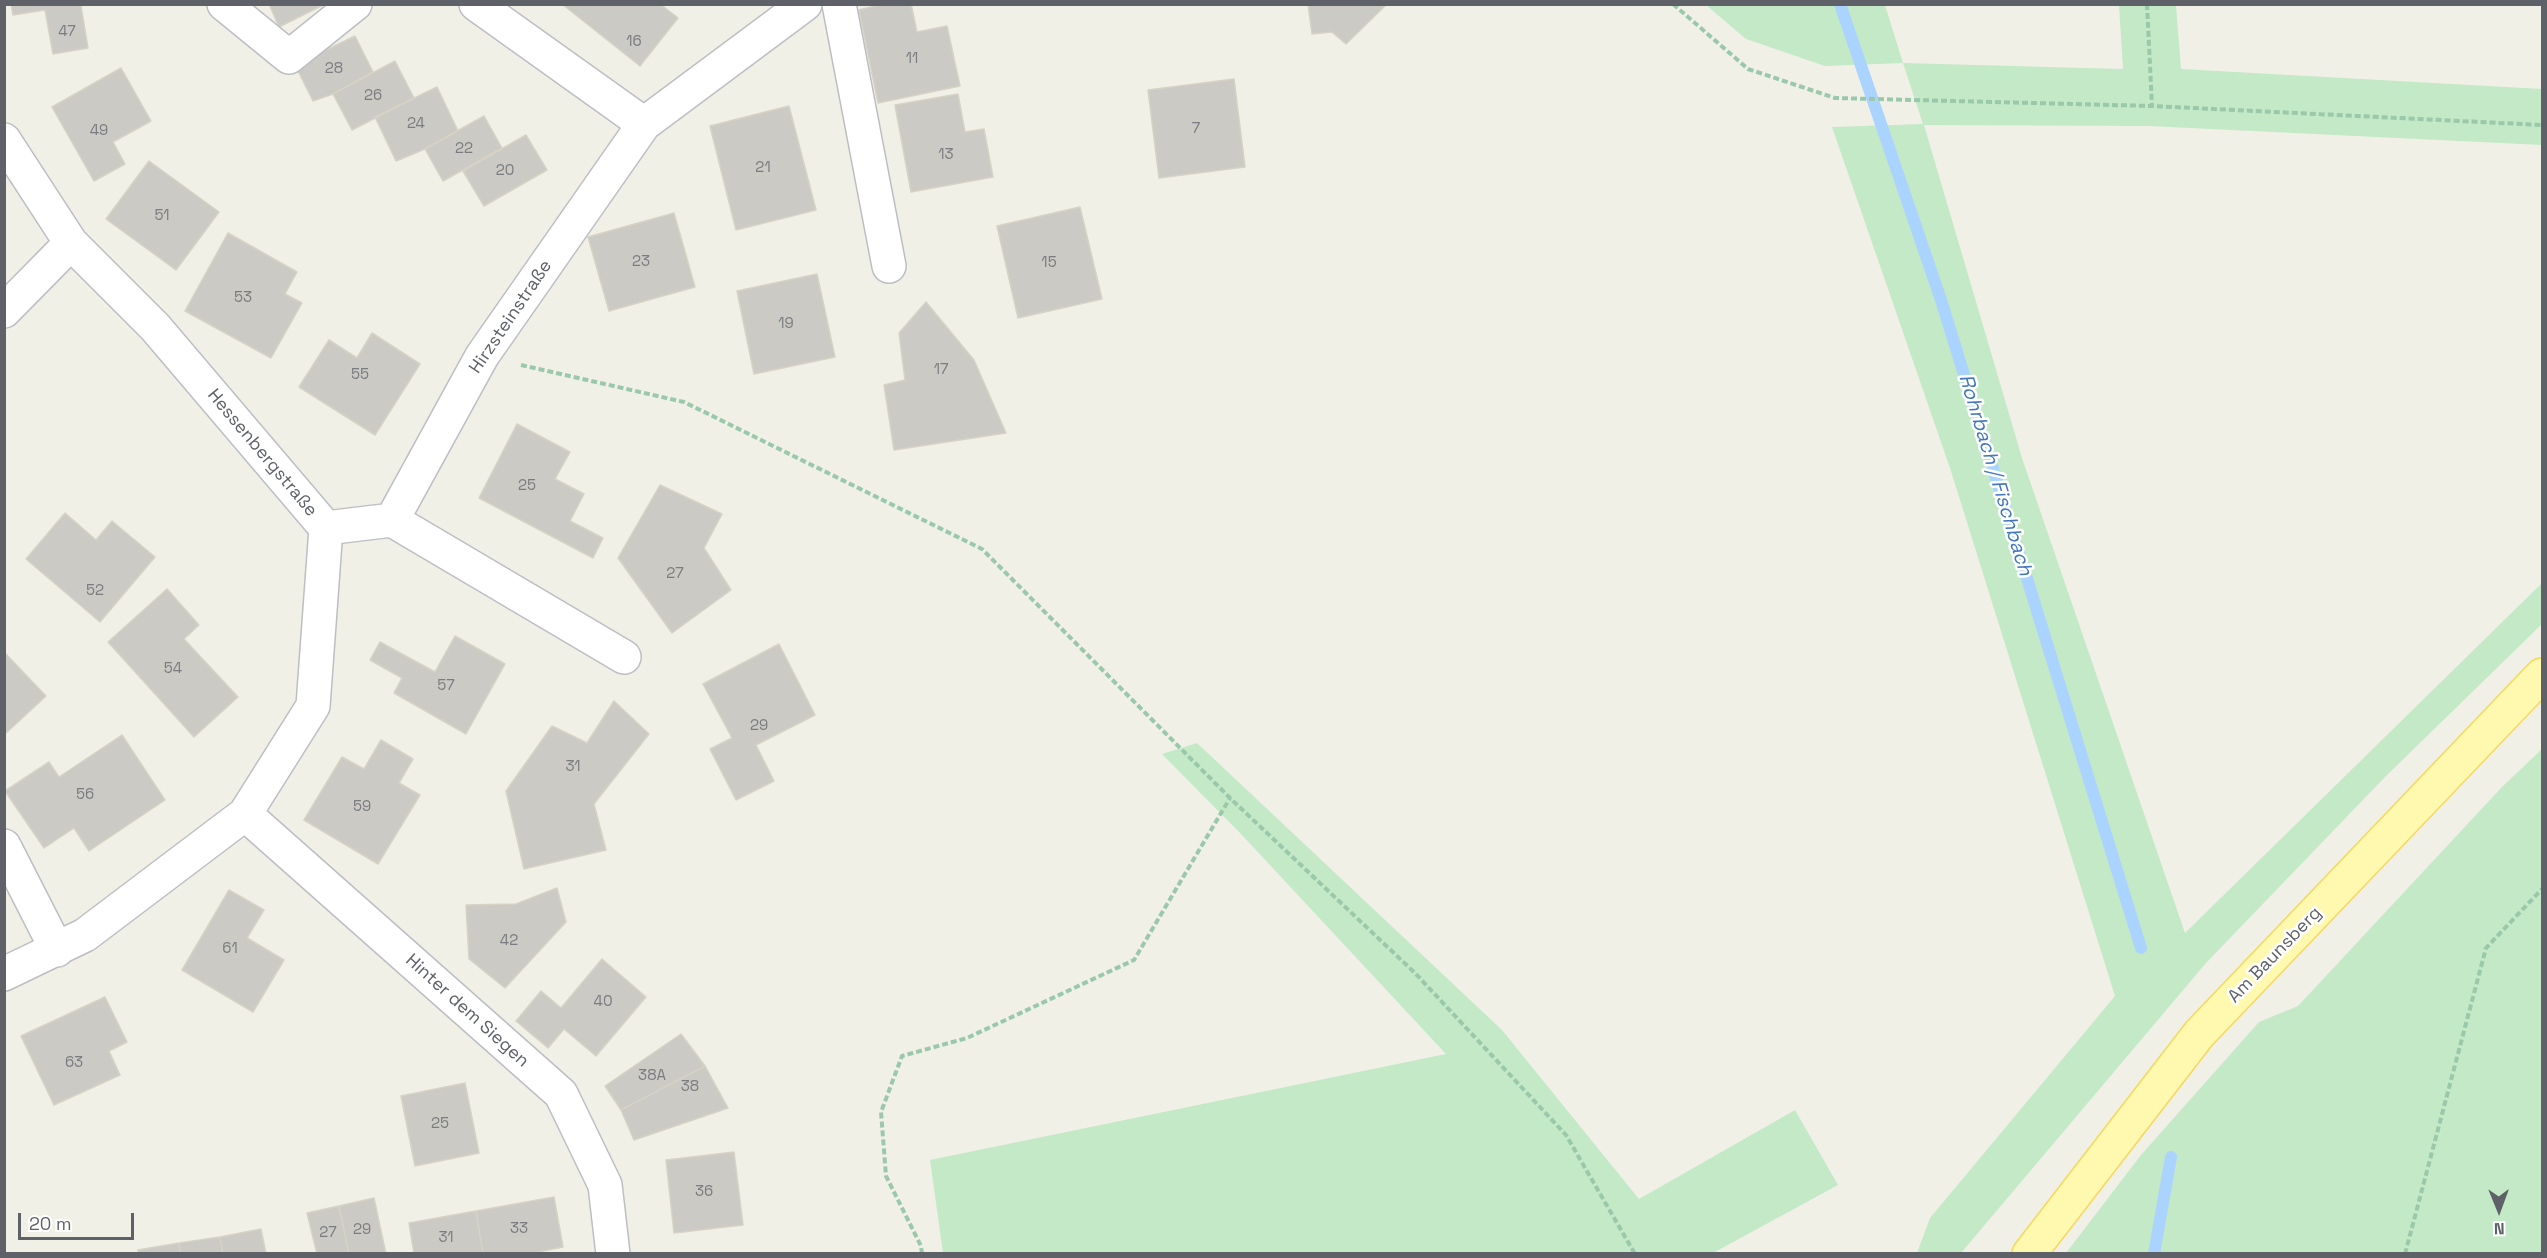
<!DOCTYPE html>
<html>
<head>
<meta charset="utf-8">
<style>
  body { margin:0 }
  #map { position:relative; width:2547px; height:1258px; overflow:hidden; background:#f1f0e7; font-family:"Space Grotesk",sans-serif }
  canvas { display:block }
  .frame { position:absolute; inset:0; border:6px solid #5e6268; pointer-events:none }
  .north { position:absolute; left:2469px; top:1180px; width:60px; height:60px; -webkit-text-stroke:4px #fff; paint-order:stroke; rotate:179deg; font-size:16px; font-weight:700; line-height:24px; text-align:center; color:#5e6268 }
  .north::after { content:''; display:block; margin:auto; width:21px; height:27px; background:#5e6268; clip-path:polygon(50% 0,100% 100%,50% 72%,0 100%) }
  .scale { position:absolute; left:18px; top:1213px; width:116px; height:27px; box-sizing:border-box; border:3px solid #5e6268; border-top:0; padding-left:8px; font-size:18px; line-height:21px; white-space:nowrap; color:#5e6268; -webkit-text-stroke:4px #fff; paint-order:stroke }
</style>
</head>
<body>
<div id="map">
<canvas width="2547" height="1258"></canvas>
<div class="frame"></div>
<div class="north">N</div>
<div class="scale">20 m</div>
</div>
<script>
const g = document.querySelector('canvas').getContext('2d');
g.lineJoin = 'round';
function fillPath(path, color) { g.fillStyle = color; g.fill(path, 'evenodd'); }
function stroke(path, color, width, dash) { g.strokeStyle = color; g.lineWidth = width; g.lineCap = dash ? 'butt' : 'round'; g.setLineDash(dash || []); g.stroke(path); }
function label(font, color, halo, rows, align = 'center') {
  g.font = font + ' "Space Grotesk",sans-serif'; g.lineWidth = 5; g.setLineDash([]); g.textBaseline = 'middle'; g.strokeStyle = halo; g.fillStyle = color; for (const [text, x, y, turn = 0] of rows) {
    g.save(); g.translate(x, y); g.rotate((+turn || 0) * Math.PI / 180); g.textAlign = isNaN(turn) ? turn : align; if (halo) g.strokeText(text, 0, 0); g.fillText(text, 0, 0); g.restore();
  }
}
fillPath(new Path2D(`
  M1706,5H1885L1903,63L2123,69L2119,5H2176L2181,69L2542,89V145L2149,126L1924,125L2022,458L2185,933L2542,583V624L2386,776L2206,963L1961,1253H1917L1930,1218L2115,996L1951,471L1832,127L1923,124L1903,63L1825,66L1746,39Z
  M1197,743L1502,1030L1639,1199L1795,1110L1838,1185L1713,1253H943L930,1160L1446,1054L1241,834L1162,754Z
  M2542,749V1253H2066L2141,1155L2259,1022L2298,1006L2502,787Z`), '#c3e9c6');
stroke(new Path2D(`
  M1840,4L1941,300L2141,948
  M2154,1254L2171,1157`), '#aad4ff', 12);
const building = new Path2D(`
  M11,4H87L81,6L88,48L53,54L45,10L13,15Z
  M269,4H325L279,27Z
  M562,4H660L678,18L640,66Z
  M883,4H911L917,32L947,26L960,86L878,103L859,10Z
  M1308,4H1387L1346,44L1332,32L1312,34Z
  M355,36L373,72L333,94L313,101L295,65Z
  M395,61L414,98L352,130L333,94Z
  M121,68L151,121L113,142L125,164L94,181L52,107Z
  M1234,79L1245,167L1159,178L1148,90Z
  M437,87L458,131L425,149L396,161L375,117Z
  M958,94L965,132L984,129L993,177L911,192L895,105Z
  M789,106L816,210L736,230L710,126Z
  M484,116L502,148L443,181L425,149Z
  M526,135L547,170L484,206L463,171Z
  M149,161L219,212L176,270L106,219Z
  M1080,207L1102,299L1018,318L997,226Z
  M674,213L695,287L609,311L588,237Z
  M228,233L297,272L285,294L302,303L271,358L185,311Z
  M817,274L835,357L754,374L737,291Z
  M926,302L974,360L1006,433L894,450L884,385L905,380L899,333Z
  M372,333L420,364L375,435L299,387L329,340L357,358Z
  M517,424L570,452L555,479L584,494L570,521L603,538L593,558L479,498Z
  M660,485L722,514L704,548L731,590L672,633L618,558Z
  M65,513L96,540L112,521L155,557L100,622L26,559Z
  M167,589L199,625L184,639L238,697L194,737L108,642Z
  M455,636L505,664L466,734L394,693L402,678L370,660L380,642L435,672Z
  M779,644L815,715L756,745L774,781L736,800L710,749L732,738L703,684Z
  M4,652L46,696L4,735Z
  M614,701L649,734L594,804L606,850L524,869L506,791L552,726L587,743Z
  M122,735L165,800L89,851L74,828L44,848L5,791L49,762L59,777Z
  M381,740L413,759L399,783L420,795L378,864L304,820L342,757L364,769Z
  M557,888L566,922L505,988L469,959L466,905L516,904Z
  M229,890L264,910L247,938L284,960L253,1012L182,970Z
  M602,959L646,997L596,1056L564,1029L548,1048L516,1021L541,991L561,1008Z
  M105,997L127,1042L109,1051L120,1075L54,1105L21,1036Z
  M681,1034L705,1066L621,1110L605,1086Z
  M705,1066L728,1108L634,1140L621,1110Z
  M465,1083L479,1153L415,1166L401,1096Z
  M734,1152L743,1225L674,1233L666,1160Z
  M554,1197L563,1247L528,1254H483L476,1211Z
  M374,1198L386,1254H349L339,1206Z
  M339,1206L349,1254H317L307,1213Z
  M476,1211L483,1254H414L409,1223Z
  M261,1229L266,1254H223L220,1237Z
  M220,1237L223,1254H181L179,1243Z
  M179,1243L181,1254H138V1250Z`);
fillPath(building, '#cccac4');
stroke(building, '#d6d2c5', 1.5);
const minor = new Path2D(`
  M224,4L289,57L355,4
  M476,4L644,124
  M839,4L889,266
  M4,140L71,243L155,327L326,528L313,706L245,814L85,935L4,974
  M4,311L71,243
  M392,520L624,657
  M326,528L392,520L482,356L644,124L805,4
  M245,814L561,1094L605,1185L613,1254
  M4,846L57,950`);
const major = new Path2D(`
  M2029,1254L2199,1034L2542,675`);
stroke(minor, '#bcbec3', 36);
stroke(major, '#f7d75b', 36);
stroke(new Path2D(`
  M1673,4L1748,69L1835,98L2152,106L2542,125
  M2147,4L2152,106
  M521,365L684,402L982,549L1230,798L1415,973L1566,1135L1635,1254
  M922,1254L921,1246L886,1176L881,1112L902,1056L967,1038L1134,960L1230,798
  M2405,1254L2486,948L2542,889`), '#9ac8ab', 4, [6, 3]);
stroke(minor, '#fff', 33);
stroke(major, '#fff8af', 33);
label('15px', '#7a7c7f', null, [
  ["47",67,32],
  ["16",634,42],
  ["11",912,59],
  ["28",334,69],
  ["26",373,96],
  ["24",416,124],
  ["7",1196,129],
  ["49",99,131],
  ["22",464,149],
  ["13",946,155],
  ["21",763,168],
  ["20",505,171],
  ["51",162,216],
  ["23",641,262],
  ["15",1049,263],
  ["53",243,298],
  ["19",786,324],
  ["17",941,370],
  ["55",360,375],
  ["25",527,486],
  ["27",675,574],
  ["52",95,591],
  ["54",173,669],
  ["57",446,686],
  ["29",759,726],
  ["31",573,767],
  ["56",85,795],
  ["59",362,807],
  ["42",509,941],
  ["61",230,949],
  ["40",603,1002],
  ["63",74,1063],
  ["38A",652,1076],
  ["38",690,1087],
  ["25",440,1124],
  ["36",704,1192],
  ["33",519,1229],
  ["29",362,1230],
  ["27",328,1233],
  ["31",446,1238]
]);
label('18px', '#5e6268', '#fff', [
  ["Hirzsteinstraße",511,317,-56],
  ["Hessenbergstraße",262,453,50],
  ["Am Baunsberg",2275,955,-46],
  ["Hinter dem Siegen",467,1011,42]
]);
label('italic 20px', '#4277c0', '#fff', [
  ["Rohrbach / Fischbach",1995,475,73]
]);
</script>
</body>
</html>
